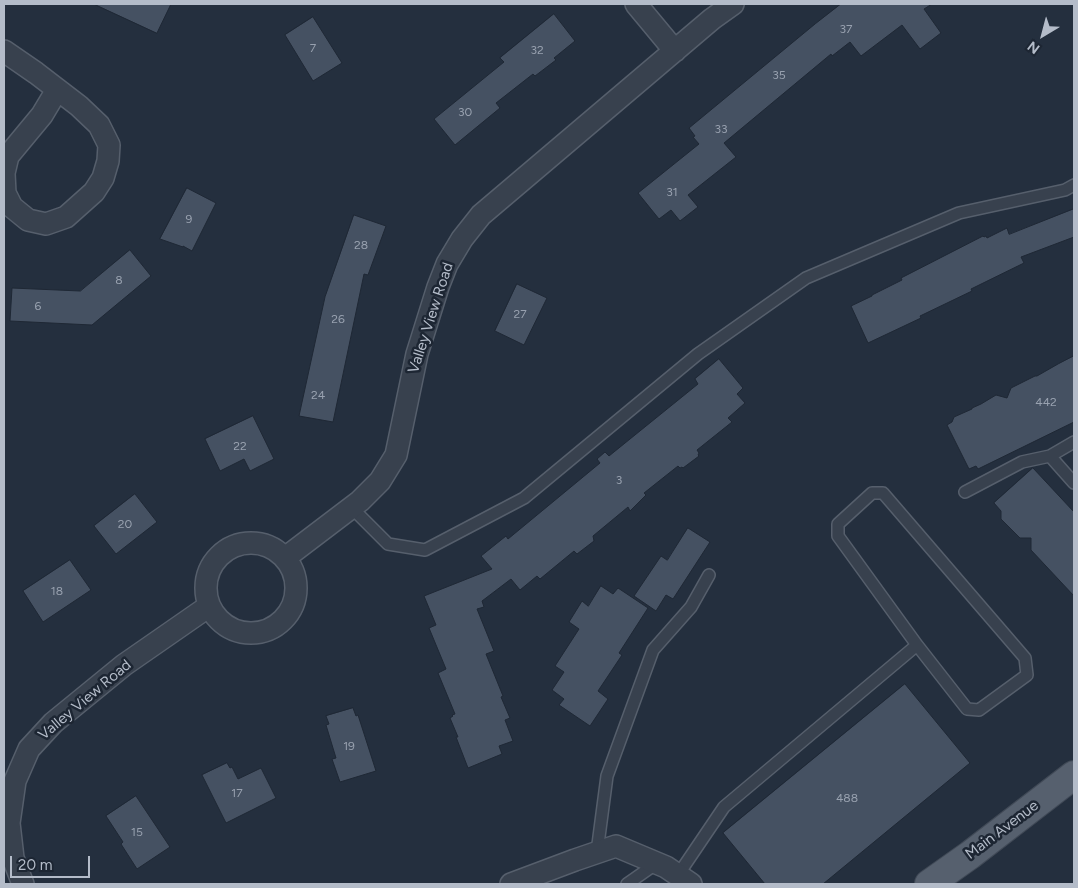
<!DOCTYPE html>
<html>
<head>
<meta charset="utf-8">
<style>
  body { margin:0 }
  #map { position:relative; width:1078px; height:888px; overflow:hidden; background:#242f3e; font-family:Figtree,sans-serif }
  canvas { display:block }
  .frame { position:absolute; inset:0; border:5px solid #b4bcc9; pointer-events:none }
  .north { position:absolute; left:1018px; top:10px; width:50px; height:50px; -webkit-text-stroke:4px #1d2633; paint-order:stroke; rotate:217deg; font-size:14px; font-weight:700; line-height:20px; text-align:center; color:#b4bcc9 }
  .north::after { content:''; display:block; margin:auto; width:18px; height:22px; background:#b4bcc9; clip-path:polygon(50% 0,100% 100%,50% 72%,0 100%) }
  .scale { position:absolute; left:10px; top:856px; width:80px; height:22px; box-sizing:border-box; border:2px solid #b4bcc9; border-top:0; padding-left:6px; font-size:15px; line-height:18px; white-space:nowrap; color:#b4bcc9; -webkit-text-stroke:4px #1d2633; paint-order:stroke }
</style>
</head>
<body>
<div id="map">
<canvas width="1078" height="888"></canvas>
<div class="frame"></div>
<div class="north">N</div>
<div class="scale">20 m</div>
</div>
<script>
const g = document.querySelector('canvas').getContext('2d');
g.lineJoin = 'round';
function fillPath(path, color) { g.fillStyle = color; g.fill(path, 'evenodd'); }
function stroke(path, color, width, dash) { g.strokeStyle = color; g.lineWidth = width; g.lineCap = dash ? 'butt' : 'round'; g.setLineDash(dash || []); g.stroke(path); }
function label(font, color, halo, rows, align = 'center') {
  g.font = font + ' Figtree,sans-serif'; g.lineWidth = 5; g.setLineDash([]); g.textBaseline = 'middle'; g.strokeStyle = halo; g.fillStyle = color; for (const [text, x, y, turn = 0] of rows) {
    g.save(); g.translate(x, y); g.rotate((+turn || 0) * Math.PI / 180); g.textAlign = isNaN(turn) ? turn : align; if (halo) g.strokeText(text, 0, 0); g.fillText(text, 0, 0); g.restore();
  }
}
const building = new Path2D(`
  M94,4H171L157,33Z
  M841,4H932L924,9L941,33L920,49L902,25L861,56L850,42L832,56L831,54L724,143L736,157L688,195L698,207L680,221L671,210L659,219L638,193L699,144L693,137L695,136L689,128L815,24Z
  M554,14L575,41L554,58L556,60L535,76L533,74L496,103L500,108L455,145L434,119L504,62L500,58Z
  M313,17L342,63L313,81L285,35Z
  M187,188L216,203L192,251L183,246V247L160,239Z
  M1074,209V237L1021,257L1024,263L971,289L972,291L920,316L921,318L868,343L851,306L872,296V295L902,280L901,278L983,236L984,237L986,236L987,238L1007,228L1009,234Z
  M354,215L386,226L368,275L364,274L333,422L299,416L325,297Z
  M130,250L151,276L92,325L10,321L12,288L80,291Z
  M517,284L547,298L524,345L495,331Z
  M1074,356V422L978,469L976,466L969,469L947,425L952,422L954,417L972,409V408L981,404L996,395L1007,398L1011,388L1035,376H1037L1058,364Z
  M719,359L743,388L737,394L745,403L728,418L732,422L697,450L699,453L698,455L699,456L683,468L682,467L680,468L678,466L644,493L646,495L630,511L628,507L593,536L594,541L577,554L574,551L540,579L537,576L520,590L511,579L482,601L484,607L477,609L494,651L486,654L503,696L501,697L510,718L505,720L513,741L499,746L502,754L468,768L456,737H458L450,718L453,716L452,715L455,714L438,673L446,669L429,628L436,625L424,596L492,569L481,556L506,536L508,539L600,463L597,459L605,452L609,456L698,384L695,379Z
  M253,416L274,459L250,471L244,459L220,471L205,439Z
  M1033,468L1074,512V596L1031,550V538H1020L1001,519V511L994,503Z
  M135,494L157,522L116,554L94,526Z
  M688,528L710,542L673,599L666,595L656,611L634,596L661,556L667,560Z
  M70,560L91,590L43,622L23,591Z
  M601,586L613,594L618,588L648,608L619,653L622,655L598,691L608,699L590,726L559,705L564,699L552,690L564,672L555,666L579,629L569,622L582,601L588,606Z
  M905,684L970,763L823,884H765L723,833Z
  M353,708L356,716L358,715L376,771L340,782L332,759L336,758L326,725L329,724L326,716Z
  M227,763L230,768L232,767L238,779L261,768L276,798L226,823L202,775Z
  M136,796L170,847L137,869L121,844L123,842L106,816Z`);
fillPath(building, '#455162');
stroke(building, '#1f2835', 1);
const lane = new Path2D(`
  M1050,456L1074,442
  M965,492L1022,462L1050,456L1074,483
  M351,507L388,544L425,550L524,498L698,354L806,278L959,213L1065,190L1074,185
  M597,852L607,776L653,650L691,607L709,575
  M678,875L724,807L917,645L967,709L979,710L1027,675L1025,658L883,493H872L838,524V536L917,645
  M627,884L657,863`);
const street = new Path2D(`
  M636,4L675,51
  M4,51L36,73L79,106L99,125L109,145L108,161L103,178L94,192L66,217L46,224L28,220L12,207L5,193L4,173L8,156L42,115L57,90
  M206 588a45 45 0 1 1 90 0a45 45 0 1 1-90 0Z
  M285,558L360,501L380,481L396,455L417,354L438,287L447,264L462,239L481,215L712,19L733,4
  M23,884L13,858L9,823L15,781L29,749L53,723L124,665L209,606
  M511,884L575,860L616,846L666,867L691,884`);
const primary = new Path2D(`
  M929,884L970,855L1074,775`);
stroke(lane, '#565f6c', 14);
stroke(street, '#565f6c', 24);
stroke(primary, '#414a57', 30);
stroke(lane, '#38414e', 11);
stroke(street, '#38414e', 21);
stroke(primary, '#56606e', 28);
label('12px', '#98a1af', null, [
  ["37",846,29],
  ["7",313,48],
  ["32",537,50],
  ["35",779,75],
  ["30",465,112],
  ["33",721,129],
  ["31",672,192],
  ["9",189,219],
  ["28",361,245],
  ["8",119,280],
  ["6",38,306],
  ["27",520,314],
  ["26",338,319],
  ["24",318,395],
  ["442",1046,402],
  ["22",240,446],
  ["3",619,480],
  ["20",125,524],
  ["18",57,591],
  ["19",349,746],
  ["17",237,793],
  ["488",847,798],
  ["15",137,832]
]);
label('15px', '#b4bcc9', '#1d2633', [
  ["Valley View Road",431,318,-72],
  ["Valley View Road",85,700,-40],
  ["Main Avenue",1002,830,-37]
]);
</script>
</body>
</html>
